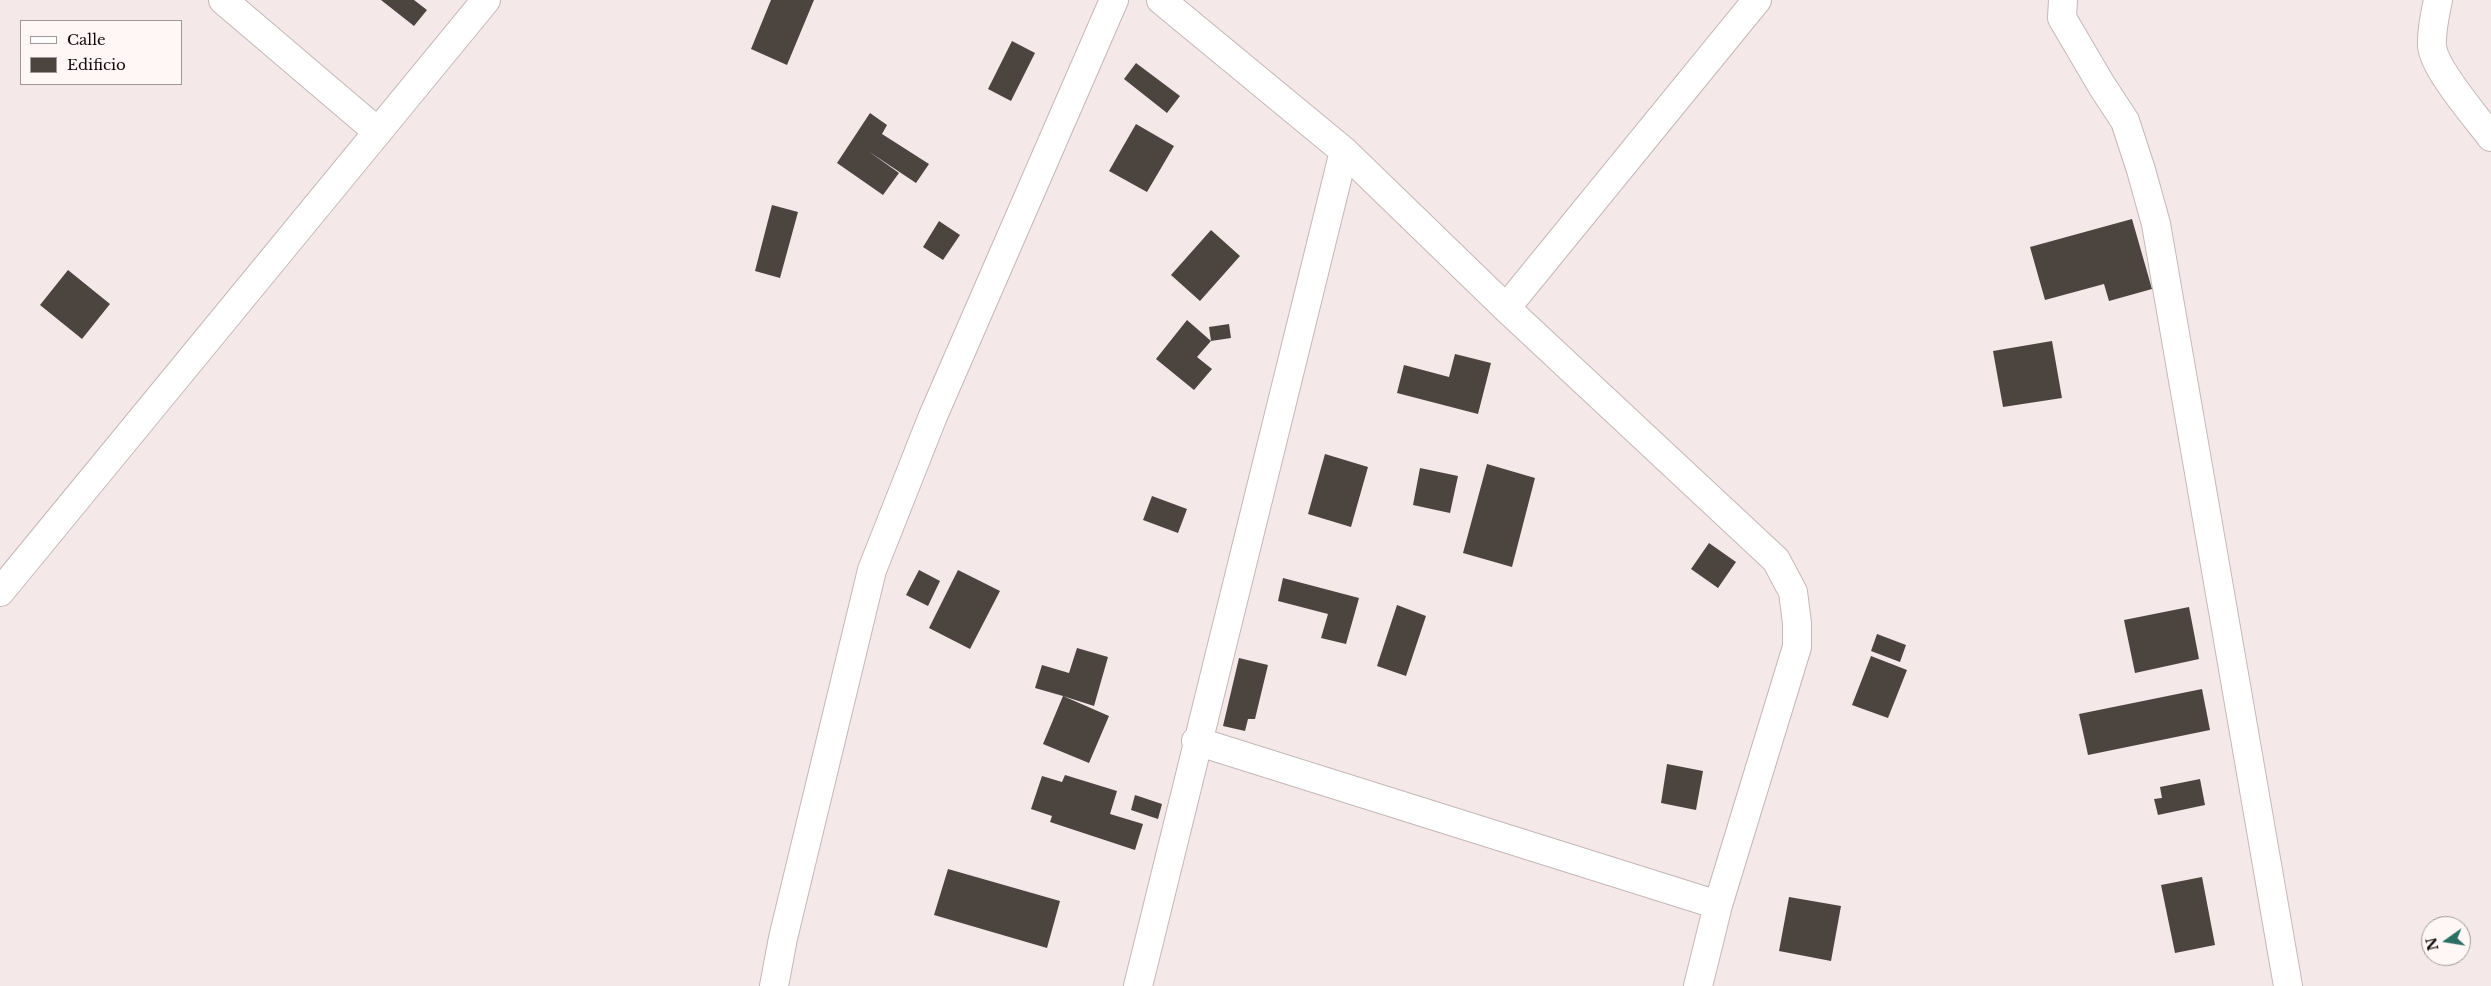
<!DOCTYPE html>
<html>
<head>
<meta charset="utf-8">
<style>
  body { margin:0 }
  #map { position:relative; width:2491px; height:986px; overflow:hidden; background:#f5e8e8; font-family:"Libre Baskerville",serif }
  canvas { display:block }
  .legend { position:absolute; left:20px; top:20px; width:162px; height:65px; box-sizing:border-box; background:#fef7f6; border:1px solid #9e9998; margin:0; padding:6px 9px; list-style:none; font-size:15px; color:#0f0b0b }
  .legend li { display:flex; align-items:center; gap:10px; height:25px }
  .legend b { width:25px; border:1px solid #9e9998 }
  .north { position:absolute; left:2421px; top:916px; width:50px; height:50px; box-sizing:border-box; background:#fef7f6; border:1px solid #9e9998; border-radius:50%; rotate:257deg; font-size:14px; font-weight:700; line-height:20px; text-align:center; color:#0f0b0b }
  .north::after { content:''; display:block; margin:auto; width:18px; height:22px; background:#2b6f62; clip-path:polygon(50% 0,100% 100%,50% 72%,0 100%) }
</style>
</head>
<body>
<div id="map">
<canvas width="2491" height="986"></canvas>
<ul class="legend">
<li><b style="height:6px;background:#fff"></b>Calle</li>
<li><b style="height:14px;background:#4c443f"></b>Edificio</li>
</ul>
<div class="north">N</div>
</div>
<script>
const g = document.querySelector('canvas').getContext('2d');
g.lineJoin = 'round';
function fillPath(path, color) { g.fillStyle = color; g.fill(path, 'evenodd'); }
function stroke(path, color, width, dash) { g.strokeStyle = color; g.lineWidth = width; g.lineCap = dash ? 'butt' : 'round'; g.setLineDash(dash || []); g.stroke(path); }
fillPath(new Path2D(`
  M381,0H414L427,10L414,26Z
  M771,0H814L787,65L751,49Z
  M1012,41L1035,53L1011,101L988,89Z
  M1136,63L1180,96L1167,113L1124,79Z
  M870,113L887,125L882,134L929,164L916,183L868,151L899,173L883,195L837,163Z
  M1136,124L1174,146L1147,192L1109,171Z
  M772,205L798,212L780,278L755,271Z
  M2132,219L2152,289L2109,301L2104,284L2045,300L2030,247Z
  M939,221L960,235L943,260L923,247Z
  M1211,230L1240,256L1200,301L1171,275Z
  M68,270L110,304L82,339L40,305Z
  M1187,320L1211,341L1197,357L1212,369L1194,390L1156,359Z
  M1229,324L1231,338L1211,341L1209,327Z
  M2052,341L2062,398L2003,407L1993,351Z
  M1455,354L1491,363L1478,414L1397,393L1404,365L1449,377Z
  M1325,454L1368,467L1351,527L1308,514Z
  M1487,464L1535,478L1512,567L1463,553Z
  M1420,468L1458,476L1450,513L1413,505Z
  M1152,496L1187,509L1178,533L1143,520Z
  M1709,543L1736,562L1718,588L1691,569Z
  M919,570L940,581L928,606L906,595Z
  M958,570L1000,591L970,649L929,628Z
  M1283,578L1359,598L1346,644L1321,638L1328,614L1278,601Z
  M1397,605L1426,616L1406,676L1377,666Z
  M2189,607L2199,659L2135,673L2124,620Z
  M1877,634L1906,645L1900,662L1871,651Z
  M1077,648L1108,657L1094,706L1063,696L1109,716L1089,763L1043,744L1063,696L1035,688L1042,665L1069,673Z
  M1871,656L1907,670L1888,718L1852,705Z
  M1239,658L1268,665L1255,719H1248L1245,731L1223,726Z
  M2202,689L2210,730L2088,755L2079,714Z
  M1667,764L1703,771L1696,810L1661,803Z
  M1065,775L1117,791L1110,814L1143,824L1135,850L1050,822L1052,816L1031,809L1042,776L1062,782Z
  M2200,779L2205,805L2158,815L2154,799L2162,798L2160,787Z
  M1135,795L1162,804L1158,819L1131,810Z
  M948,869L1060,901L1047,948L934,915Z
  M2202,877L2215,945L2175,953L2161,885Z
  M1789,897L1841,906L1831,961L1779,951Z`), '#4c443f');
const minor = new Path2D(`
  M223,0L378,132
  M1161,0L1344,151L1506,308L1776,560L1793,592L1797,623V647L1718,905L1698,986
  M2063,0L2062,18L2102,86L2125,121L2141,170L2156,224L2288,986
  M2438,0C2435,15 2431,31 2432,46C2434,69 2476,117 2491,137
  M1506,308L1757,0
  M0,592L486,0
  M1196,741L1718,905
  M774,986L783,938L872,570L933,416L1114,0
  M1138,986L1344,151`);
stroke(minor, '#c4b8b7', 30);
stroke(minor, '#fff', 28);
</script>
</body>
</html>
